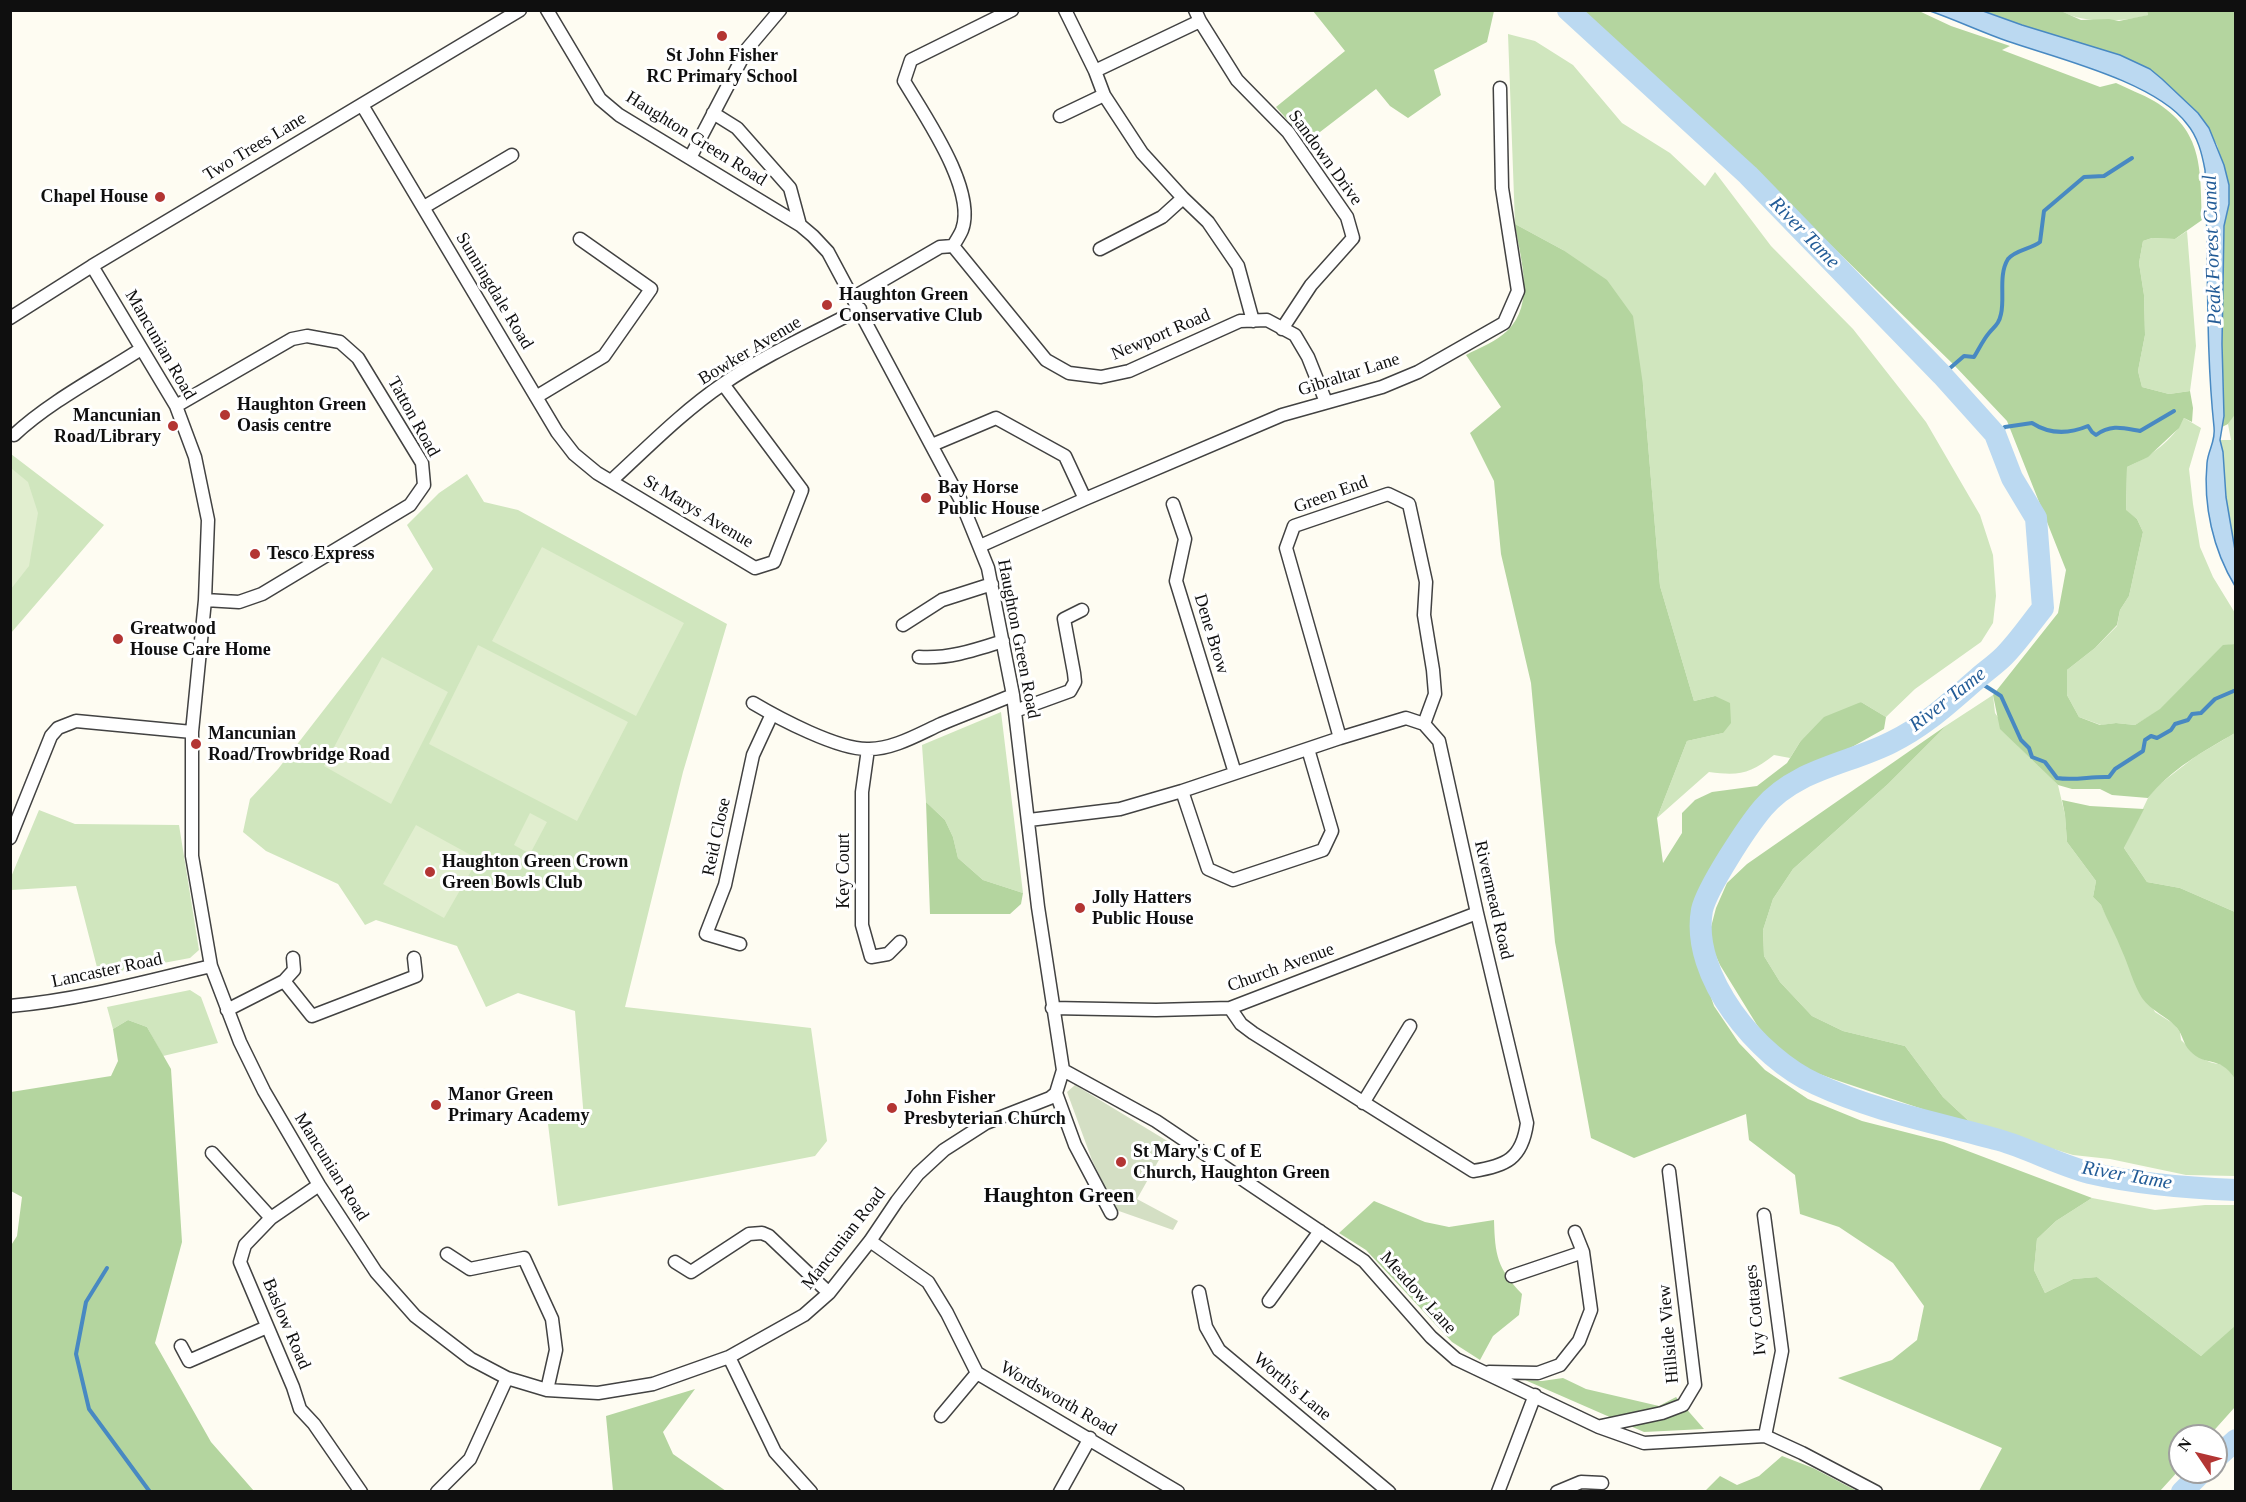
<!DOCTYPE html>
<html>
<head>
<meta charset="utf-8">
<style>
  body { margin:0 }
  #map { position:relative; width:2246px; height:1502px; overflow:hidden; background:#fefcf2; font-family:Georgia,serif }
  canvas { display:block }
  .frame { position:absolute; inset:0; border:12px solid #0f0f0f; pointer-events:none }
  .north { position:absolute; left:2168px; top:1424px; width:60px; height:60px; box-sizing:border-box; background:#fff; border:2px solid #9f9f9f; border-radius:50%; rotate:305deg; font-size:16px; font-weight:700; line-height:24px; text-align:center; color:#0f0f0f }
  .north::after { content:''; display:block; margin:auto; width:21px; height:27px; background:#b33533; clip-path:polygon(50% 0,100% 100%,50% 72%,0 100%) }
</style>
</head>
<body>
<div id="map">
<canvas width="2246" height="1502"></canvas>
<div class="frame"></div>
<div class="north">N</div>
</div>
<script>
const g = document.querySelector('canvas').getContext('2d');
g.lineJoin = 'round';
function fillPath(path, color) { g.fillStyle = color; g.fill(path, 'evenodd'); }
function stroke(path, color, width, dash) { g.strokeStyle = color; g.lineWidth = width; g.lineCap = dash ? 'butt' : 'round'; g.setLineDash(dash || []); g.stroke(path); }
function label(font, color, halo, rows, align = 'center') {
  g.font = font + ' Georgia,serif'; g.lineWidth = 6; g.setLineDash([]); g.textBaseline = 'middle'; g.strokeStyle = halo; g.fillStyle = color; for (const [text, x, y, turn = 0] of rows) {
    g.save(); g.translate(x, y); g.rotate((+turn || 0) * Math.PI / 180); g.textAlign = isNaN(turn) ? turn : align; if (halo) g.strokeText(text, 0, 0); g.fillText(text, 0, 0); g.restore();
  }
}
fillPath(new Path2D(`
  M2147,10L2148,15C2125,22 2082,24 2061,11Z
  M1508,34L1535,41L1573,65L1622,123L1670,153L1705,186L1715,172L1771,246L1853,329L1926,422L1980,515L1993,555L1996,596L1993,623L1981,642L1915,689L1886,717L1861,702L1800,742L1790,758L1774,755C1750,774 1739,776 1709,772L1657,818L1687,741L1723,733L1715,696L1694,701L1660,586L1643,385L1563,250L1515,224Z
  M2187,231L2196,346L2190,391L2169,394L2142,387L2138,371L2145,335L2144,295L2139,263L2143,241L2152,238L2175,239Z
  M2235,413V550L2226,497L2223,452L2220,440H2231L2228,424Z
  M2184,418L2201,428L2189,469L2193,504L2200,547L2213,577L2235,613V644L2223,646L2160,710L2135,725L2116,723L2101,725L2079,717L2067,695V670L2095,648L2117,626L2120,610L2129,596L2143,532L2137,519L2126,511L2127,467C2149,457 2173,441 2184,418Z
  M11,454L104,525L11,633Z
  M467,474L484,502L518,510L727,624L683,772L625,1007L811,1028L827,1141L815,1156L558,1206L548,1124L584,1119L575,1011L518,993L486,1007L457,946L376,920L365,925L338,884L266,851L243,832L250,799L278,769L433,569L407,525L439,493Z
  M1993,695L1995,713L2019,747L2058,785L2065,815L2067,842L2096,881L2093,897L2101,905L2155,1012L2174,1024L2180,1032L2181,1040C2188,1046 2195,1055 2203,1059C2220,1068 2222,1058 2235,1079V1176L2186,1175L2110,1159L2073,1155L1972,1124L1943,1097L1905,1046L1843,1031L1812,1016L1780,982L1764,956L1763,930L1773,899L1793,869L1888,784L1947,725Z
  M1001,712L1023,893L983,880L958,858L953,837L945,820L926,802L922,745Z
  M2235,733V912L2180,888L2147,882L2124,848L2148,798L2156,787L2196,756Z
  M39,810L75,824L179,825L199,950L190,958L99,975L76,886L11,890V877Z
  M190,990L201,997L218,1043L163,1056L147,1027L128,1020L113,1029L107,1007Z
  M2092,1198L2155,1210L2205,1205H2235V1326L2232,1331L2201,1356L2097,1277L2073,1279L2045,1293L2034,1270L2037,1239L2056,1221Z`), '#d0e6be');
fillPath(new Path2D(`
  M1313,11H1494L1487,42L1434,70L1441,95L1408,118L1390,106L1376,89L1307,142L1276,107L1345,51Z
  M1568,11H1919L1951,26L2010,46L2002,50L2100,87L2116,83C2128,89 2142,94 2154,101C2204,131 2200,169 2202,220L2175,239L2152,238L2143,241L2139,263L2144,295L2145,335L2138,371L2142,387L2169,394L2190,391L2193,408L2192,422L2184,418L2179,428L2148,457L2127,467L2126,510L2137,519L2143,532L2129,596L2120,610L2117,625L2095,648L2067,670V695L2079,717L2100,725L2116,723L2135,725L2160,709L2223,645L2235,644V733C2204,751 2171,769 2148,798L2112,795L2100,789H2072L2058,785L2000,729L1993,695L2058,613L2066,570L2007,421L1954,365L1692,110L1686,117Z
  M1983,11H2061L2081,20L2109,19L2119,21L2148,15L2147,11H2235L2236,413L2228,424L2222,427L2224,416L2222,344L2224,226L2229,204V185L2217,145L2198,113L2162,79Z
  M1515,224L1563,250L1607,280L1633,316L1643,385L1660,586L1694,701L1715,696L1730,703L1731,723L1723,733L1687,741L1657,818L1663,863L1682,833V813L1695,800L1712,792L1757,786L1787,763L1800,742L1824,717L1861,702L1886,717L1884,729L1852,747L1807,766L1780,782L1762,801L1708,881L1695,907L1693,931L1699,962L1714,1006L1739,1043L1765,1070L1808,1099L1862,1121L1944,1142L2092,1198L2056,1221L2037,1239L2034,1270L2045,1293L2073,1279L2097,1277L2201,1356L2235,1326V1407L2209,1436H2180V1469L2160,1491H1979L2002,1448L1838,1378L1892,1360L1917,1340L1924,1306L1893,1263L1839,1227L1800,1214L1795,1175L1749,1140L1746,1114L1634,1158L1591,1138L1555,942L1531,683L1501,554L1494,481L1470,433L1501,407L1466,355C1479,348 1497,341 1507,331C1536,304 1520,258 1515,224Z
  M1947,725L1888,784L1793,869L1773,899L1763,930L1764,956L1780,982L1812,1016L1843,1031L1905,1046L1943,1097L1972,1124L1952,1119L1833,1079L1806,1069L1777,1049L1757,1025L1720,965L1711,945V927L1716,908L1727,883L1747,864Z
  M2062,800L2090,806L2144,809L2124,848L2147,882L2180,888L2235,912V1079C2219,1054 2206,1068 2190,1051C2183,1044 2183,1035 2177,1028C2167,1016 2151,1011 2142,998C2133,984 2129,966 2122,951C2116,935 2107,920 2101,905L2093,897L2096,881L2067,842L2065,815Z
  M926,802L945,820L953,837L958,858L983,880L1023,893L1021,904L1010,914H930Z
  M128,1020L147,1027L171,1069L182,1242L155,1343L211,1442L254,1491H11L10,1247L17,1236L22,1197L11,1191V1092L111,1076L118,1061L113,1029Z
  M1374,1201L1425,1222L1449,1227L1494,1220C1495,1255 1497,1268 1522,1294L1519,1315L1493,1336L1480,1360L1452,1342L1366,1250L1339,1233Z
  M1563,1378L1586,1389L1659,1406L1676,1397L1704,1429L1644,1432L1525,1380L1542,1381Z
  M695,1389L663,1432L673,1454L726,1491H613L606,1416Z
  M1782,1456L1813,1468L1857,1491H1705L1720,1476L1737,1485L1759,1476Z`), '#b4d59f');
fillPath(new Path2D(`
  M1075,1085L1169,1142L1137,1199L1178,1221L1173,1230L1116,1210L1092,1160L1067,1092Z`), '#d4dfc4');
fillPath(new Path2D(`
  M11,468L28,482L38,513L29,566L11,589Z
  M542,547L684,623L636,716L492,641Z
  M478,645L628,722L577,821L429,744Z
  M382,657L448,692L391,804L324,766Z
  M530,813L547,822L530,854L514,845Z
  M416,825L478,859L444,918L383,884Z`), '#e1eecf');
const water = new Path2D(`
  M1930,11H1983L2022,25L2120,55L2150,69L2162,79L2198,113L2209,128L2224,165L2229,185V204L2224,226L2222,344L2224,416L2220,440L2223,452L2226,497L2235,550V586C2213,550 2203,505 2207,463C2208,450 2216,441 2214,427C2205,342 2209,256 2205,170C2202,154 2198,137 2187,124C2156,82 2056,58 2007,41C1981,32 1956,20 1930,11Z`);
fillPath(water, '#bbd9f1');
stroke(water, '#4889c2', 1.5);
stroke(new Path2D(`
  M1942,375L1964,356L1974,357C1979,349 1983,340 1989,333C1995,326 1999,324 2001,314C2005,298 1998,275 2008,259C2015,250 2031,249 2040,242L2044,211L2084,177L2104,176L2132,158
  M1995,434L2005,427L2032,423C2049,434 2069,434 2088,426L2092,432L2096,435C2111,424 2123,428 2140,431L2174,411
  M1976,680L2001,696L2021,740L2029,748L2032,757L2045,762L2057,778C2075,781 2091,776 2109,777L2115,769L2143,751L2145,740L2151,736L2157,738L2171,730L2175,724L2188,720L2192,714L2201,713L2215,699L2236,690
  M107,1268L86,1302L76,1354L89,1409L150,1492`), '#4889c2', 4);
stroke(new Path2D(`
  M1568,10L1748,175L1942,375L1995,434L2012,478L2036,518L2043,608C2030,624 2018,642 2004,656C1996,664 1986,671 1978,678C1950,702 1925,726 1892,742C1849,764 1796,769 1763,808C1747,827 1707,888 1702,910C1690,976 1758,1058 1816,1084C1874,1111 1938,1123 1999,1140C2030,1149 2059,1165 2090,1173C2137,1184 2187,1188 2236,1190
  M2216,1458L2236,1440
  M2182,1492L2202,1472`), '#bbd9f1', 22);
const street = new Path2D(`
  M1065,10L1095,71L1104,95L1142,153L1183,198L1208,222L1238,266L1253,321
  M1195,10L1200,21L1237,80L1288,132L1347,217L1353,238L1311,285L1282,329
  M1095,71L1200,21
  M362,105L557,432L574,454L597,473L755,568L774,562L802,490L723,384
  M713,113L737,128L790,188L800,225
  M1060,116L1104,95
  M690,158L747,49L780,10
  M424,207L512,155
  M953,246C956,241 960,235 962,230C977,190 924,115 904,81L911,60L1012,10
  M1100,249L1162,217L1183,198
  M92,266L176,406L195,457L208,520L205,600L192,732V856L211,966L240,1042L264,1091L319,1185L376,1272L415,1316L471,1359L507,1378L547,1390L598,1393L653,1384L729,1357L804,1315L829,1293L870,1241L897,1201L918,1174L944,1150L986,1123L1050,1098L1056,1093L1063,1070L1038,907L1013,695L988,568L960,499L828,252L813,236L800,225L619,115L600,99L547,10
  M854,297L940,247L953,246L1046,360L1069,373L1101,377L1129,371L1240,321L1267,320L1295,335L1308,357L1326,402
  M10,318L92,266L520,10
  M536,397L604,356L651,289L580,239
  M176,406L292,339L307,336L340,342L358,358L422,463L424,485L410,505L262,594L239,602L205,600
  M14,435C49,402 101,375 141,349
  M932,445L996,418L1065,456L1085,499
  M611,481C647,448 682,412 723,384C765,355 814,333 860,309
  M1173,504L1185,539L1176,581L1235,773
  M980,546L1085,499L1282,415L1382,387L1418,372L1504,323L1518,291L1502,188L1500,88
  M903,625L942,600L992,584
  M919,657C949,659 975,650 1003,641
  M753,703C780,719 837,749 867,749C892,750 919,734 941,724C965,714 989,705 1013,695
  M1015,711L1070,691L1075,682L1074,673L1064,619L1082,610
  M1340,738L1286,548L1294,526L1388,494L1409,504L1426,582L1424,615L1433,670L1435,694L1424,724
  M868,749L862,792V925L871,957L888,954L900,942
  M1182,791L1208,869L1233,880L1323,850L1332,831L1308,749
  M1029,820L1120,809L1182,791L1340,738L1406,718L1424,724L1439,741L1477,913L1527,1123C1522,1159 1506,1166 1473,1171L1253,1033L1241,1024L1230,1008
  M10,838L51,736L58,728L76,721L192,732
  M740,944L706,934L725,885L753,755L772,714
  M284,981L312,1016L416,976L414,958
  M10,1006C79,1000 144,982 211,966
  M1052,1008L1156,1010L1230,1008L1477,913
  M227,1010L284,981L294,970L293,958
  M1063,1070L1156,1121L1364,1261L1431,1337L1456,1359L1599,1427L1644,1443L1765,1436L1802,1453L1876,1492
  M1056,1093L1075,1145L1111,1213
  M1363,1103L1410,1026
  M212,1153L271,1218
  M319,1185L271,1218L245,1245L240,1262L293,1387L300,1409L314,1424L361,1492
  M1764,1215L1782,1351L1765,1436
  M870,1241L928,1282L947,1313L977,1373L1178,1492
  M447,1254L470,1269L524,1258L552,1319L556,1350L547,1390
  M675,1262L691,1272L749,1234L762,1233L769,1236L829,1293
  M1512,1276L1583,1252
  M1199,1292L1206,1327L1219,1350L1389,1492
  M1269,1301L1320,1231
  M181,1346L189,1361L267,1327
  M729,1357L775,1452L811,1492
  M1489,1372L1538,1373L1560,1365L1579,1341L1591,1310L1583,1252L1575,1232
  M941,1416L977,1373
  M1601,1426L1662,1413L1683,1405L1695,1385L1669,1171
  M437,1492L470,1459L507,1378
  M1060,1492L1090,1438
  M1498,1492L1535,1395
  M1557,1492L1581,1482L1602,1483`);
stroke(street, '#424242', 15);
stroke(street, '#fff', 12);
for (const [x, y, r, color] of [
  [722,36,6,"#b33533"],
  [160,197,6,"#b33533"],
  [827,305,6,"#b33533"],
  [225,415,6,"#b33533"],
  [173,426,6,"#b33533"],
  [926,498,6,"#b33533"],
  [255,554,6,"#b33533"],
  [118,639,6,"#b33533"],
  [196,744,6,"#b33533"],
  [430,872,6,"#b33533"],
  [1080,908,6,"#b33533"],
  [436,1105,6,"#b33533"],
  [892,1108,6,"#b33533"],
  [1121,1162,6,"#b33533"]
]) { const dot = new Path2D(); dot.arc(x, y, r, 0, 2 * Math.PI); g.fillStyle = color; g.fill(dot); stroke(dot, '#fff', 2); }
label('bold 18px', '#0f0f0f', '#fff', [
  ["St John Fisher",722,56,"center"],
  ["RC Primary School",722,77,"center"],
  ["Chapel House",148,197,"right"],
  ["Haughton Green",839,295],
  ["Conservative Club",839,316],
  ["Haughton Green",237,405],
  ["Oasis centre",237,426],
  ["Mancunian",161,416,"right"],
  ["Road/Library",161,437,"right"],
  ["Bay Horse",938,488],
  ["Public House",938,509],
  ["Tesco Express",267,554],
  ["Greatwood",130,629],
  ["House Care Home",130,650],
  ["Mancunian",208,734],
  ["Road/Trowbridge Road",208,755],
  ["Haughton Green Crown",442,862],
  ["Green Bowls Club",442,883],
  ["Jolly Hatters",1092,898],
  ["Public House",1092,919],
  ["Manor Green",448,1095],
  ["Primary Academy",448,1116],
  ["John Fisher",904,1098],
  ["Presbyterian Church",904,1119],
  ["St Mary's C of E",1133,1152],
  ["Church, Haughton Green",1133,1173]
], 'left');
label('18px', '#0f0f0f', '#fff', [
  ["Haughton Green Road",696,139,32],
  ["Two Trees Lane",255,147,-31],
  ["Sandown Drive",1325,158,54],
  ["Sunningdale Road",494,291,59],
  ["Newport Road",1161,335,-23],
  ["Mancunian Road",160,345,60],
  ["Bowker Avenue",750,351,-31],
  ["Gibraltar Lane",1349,375,-18],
  ["Tatton Road",413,417,61],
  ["Green End",1331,495,-20],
  ["St Marys Avenue",698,512,31],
  ["Dene Brow",1211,634,73],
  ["Haughton Green Road",1018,639,79],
  ["Reid Close",717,837,-78],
  ["Key Court",844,871,-90],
  ["Rivermead Road",1493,900,77],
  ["Church Avenue",1281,968,-20],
  ["Lancaster Road",107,971,-12],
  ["Mancunian Road",331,1167,58],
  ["Mancunian Road",844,1239,-52],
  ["Meadow Lane",1418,1293,48],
  ["Ivy Cottages",1756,1310,-96],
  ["Baslow Road",286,1324,67],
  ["Hillside View",1669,1334,-95],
  ["Worth's Lane",1292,1387,40],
  ["Wordsworth Road",1058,1399,30]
]);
label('italic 20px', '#235c97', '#fff', [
  ["River Tame",1804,233,46],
  ["Peak Forest Canal",2213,250,-92],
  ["River Tame",1948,700,-38],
  ["River Tame",2127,1176,10]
]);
label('bold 21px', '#0f0f0f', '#fff', [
  ["Haughton Green",1059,1197]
]);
</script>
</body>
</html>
